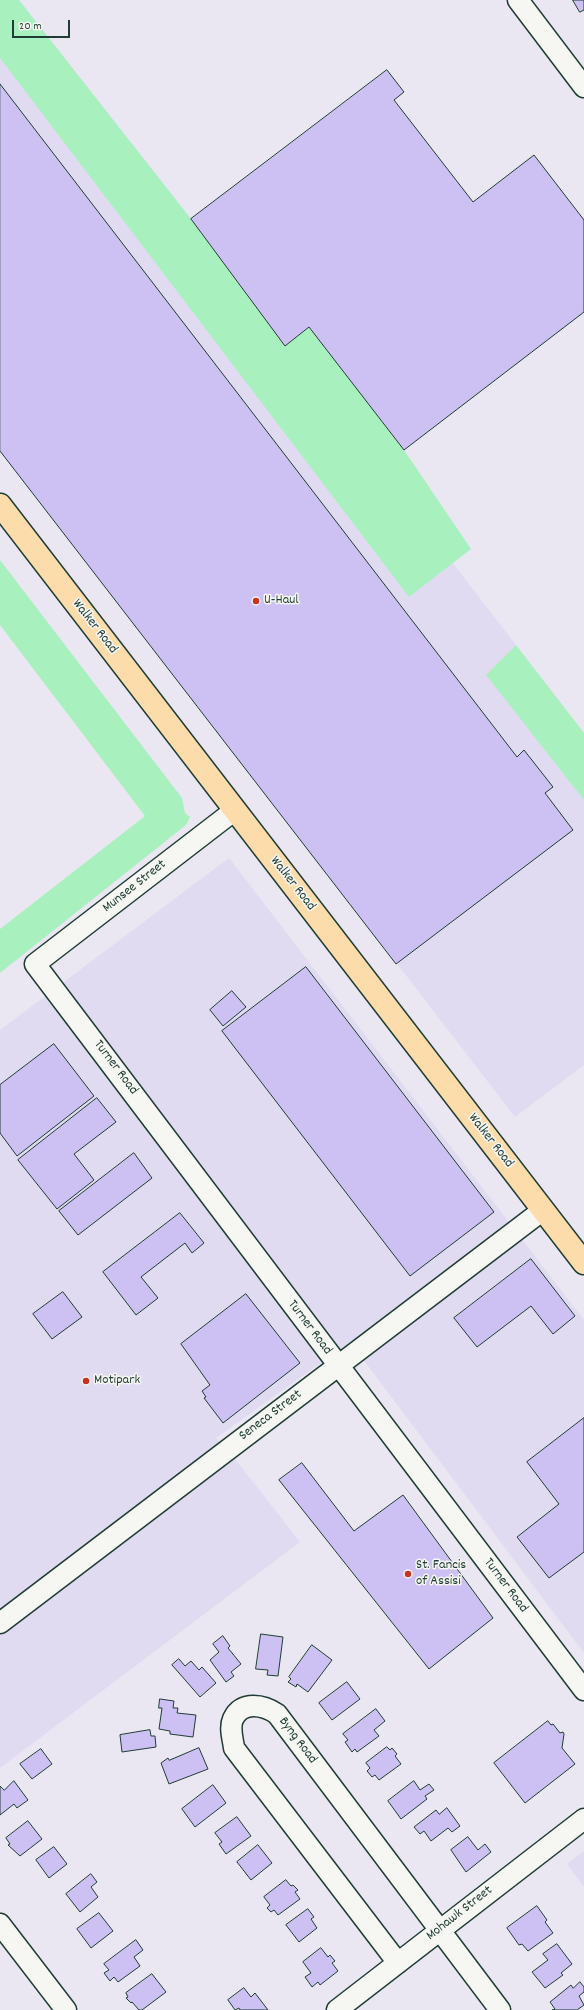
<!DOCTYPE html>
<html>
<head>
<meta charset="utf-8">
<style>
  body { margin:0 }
  #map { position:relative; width:584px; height:2010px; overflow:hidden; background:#eae6f2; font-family:Dekko,sans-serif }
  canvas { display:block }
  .scale { position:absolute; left:12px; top:20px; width:58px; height:18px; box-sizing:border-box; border:2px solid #1f3d34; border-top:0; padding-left:5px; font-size:12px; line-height:14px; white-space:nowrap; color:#1f3d34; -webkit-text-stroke:3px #f6f6f2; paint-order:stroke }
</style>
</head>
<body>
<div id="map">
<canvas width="584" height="2010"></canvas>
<div class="scale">20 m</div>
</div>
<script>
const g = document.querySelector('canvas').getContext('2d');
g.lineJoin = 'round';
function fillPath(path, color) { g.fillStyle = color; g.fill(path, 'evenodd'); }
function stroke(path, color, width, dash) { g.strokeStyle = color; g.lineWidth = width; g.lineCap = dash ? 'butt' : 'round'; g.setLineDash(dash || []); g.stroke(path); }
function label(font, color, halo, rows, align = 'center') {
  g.font = font + ' Dekko,sans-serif'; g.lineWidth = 3; g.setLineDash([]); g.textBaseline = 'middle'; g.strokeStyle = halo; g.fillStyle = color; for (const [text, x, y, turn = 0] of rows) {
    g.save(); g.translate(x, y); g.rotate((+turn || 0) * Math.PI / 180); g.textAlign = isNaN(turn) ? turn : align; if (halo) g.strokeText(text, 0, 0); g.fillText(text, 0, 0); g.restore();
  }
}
fillPath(new Path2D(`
  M0,0H19L191,219L285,346L584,733V1065L515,1117L0,448Z
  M229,858L584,1320V1653L350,1342L216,1438L239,1464L300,1542L0,1768V1030Z
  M584,1851V1887L567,1864Z`), '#e1dbf2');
fillPath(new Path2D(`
  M0,0H19L191,219L285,346L309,327L404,450L471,549L409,597L0,58Z
  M0,560L182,798L185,813L190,817L186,825L0,973V929L145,816L0,625Z
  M516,645L584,733V800L486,675Z`), '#a8f1bf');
const building = new Path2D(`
  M573,0H584V10L580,12Z
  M387,70L404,92L394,100L473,202L534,155L584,220V312L404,450L309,327L285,346L191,219Z
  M0,84L517,757L524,750L553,787L545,793L573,830L396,964L0,451Z
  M306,967L494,1212L410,1276L222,1031Z
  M232,991L246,1007L223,1026L210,1010Z
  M54,1044L94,1096L17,1156L0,1133V1085Z
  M97,1098L116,1122L74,1154L94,1180L57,1209L18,1160Z
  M134,1153L152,1178L78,1235L59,1211Z
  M180,1213L204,1243L192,1253L185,1243L141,1277L158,1298L136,1315L103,1272Z
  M531,1259L575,1316L553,1334L531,1306L477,1347L454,1318Z
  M63,1292L82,1317L52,1339L33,1314Z
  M246,1294L300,1363L223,1423L204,1398L206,1397L202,1391L210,1385L181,1344Z
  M584,1418V1552L549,1578L517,1537L559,1504L527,1462Z
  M302,1463L354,1531L403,1495L493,1618L429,1669L279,1480Z
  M261,1634L283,1637L278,1676L267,1675L268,1670L256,1669Z
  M223,1636L230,1646L228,1648L241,1664L231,1672L234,1676L226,1682L210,1660L219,1652L213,1644Z
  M312,1645L332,1660L308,1692L297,1684L296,1687L288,1682L291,1679L289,1677Z
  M179,1659L185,1666L191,1661L199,1670L202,1667L216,1683L200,1697L172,1665Z
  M347,1682L360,1699L332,1720L319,1703Z
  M160,1699L174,1701L173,1708H178L177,1713L196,1715L193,1737L170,1734V1731L159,1729L162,1708H159Z
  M376,1709L385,1721L374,1730L379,1736L357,1752L355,1749L352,1752L345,1742L348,1740L343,1734Z
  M548,1721L551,1725L553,1724L560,1733L563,1732L564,1734L562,1748L575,1764L525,1803L494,1763Z
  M150,1730L151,1736H155L156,1747L122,1752L120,1735Z
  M387,1747L390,1750L392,1748L397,1754L395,1756L401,1764L379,1780L375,1775L372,1777L367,1771L370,1768L366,1763Z
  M199,1748L208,1769L169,1784L161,1763L168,1758L169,1760Z
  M41,1749L52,1764L32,1779L20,1764Z
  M14,1781L28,1800L17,1808L14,1804L0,1815V1786L4,1790Z
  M414,1781L420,1790L429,1784L434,1790L425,1796L427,1799L401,1819L388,1801Z
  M213,1785L226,1803L195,1827L182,1809Z
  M447,1808L460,1826L452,1832L448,1828L431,1841L424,1831L420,1834L414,1827L436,1810L439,1814Z
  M237,1817L251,1836L226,1854L219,1844L222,1842L215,1833Z
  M28,1821L42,1839L20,1856L8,1845L10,1844L6,1838Z
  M468,1837L478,1850L485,1844L491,1852L466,1872L451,1850Z
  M258,1845L272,1863L251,1880L237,1862Z
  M54,1847L67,1864L49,1878L36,1860Z
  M91,1874L97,1882L91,1887L98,1897L80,1912L66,1894Z
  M286,1880L291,1886L293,1885L298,1890L295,1892L300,1899L278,1915L274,1910L271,1912L267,1908L270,1905L264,1897Z
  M537,1906L547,1920L545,1922L553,1933L528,1951L522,1944L519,1945L507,1928Z
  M308,1909L314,1917L311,1919L317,1928L299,1942L286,1925Z
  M99,1913L113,1931L91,1948L77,1929Z
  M136,1940L143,1950L134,1957L140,1966L118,1982L114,1977L110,1981L104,1973L109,1970L104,1964Z
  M557,1944L572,1964L561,1973L563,1975L545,1988L532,1972L548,1960L543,1954Z
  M321,1948L328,1957L330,1955L335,1961L332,1963L338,1971L320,1985L318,1982L312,1987L305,1977L311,1973L303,1962Z
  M152,1974L166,1992L142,2010H139L132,2002L131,2003L126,1998L128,1997L126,1993Z
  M580,1982L584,1987V1992L579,1996L584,2005L577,2010H552L555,2009L550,2002L571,1985L573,1988Z
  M244,1988L251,1997L255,1993L268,2010H240L239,2008L235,2010L228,2000Z`);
fillPath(building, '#cdc1f3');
stroke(building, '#1f3d34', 1);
const minor = new Path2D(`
  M518,0L584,87
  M235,810L35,964L584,1690
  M0,1623L543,1210
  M0,1924L66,2010
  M398,1963L234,1748C233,1739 229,1728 233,1719C242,1700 264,1705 277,1714L500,2010
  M337,2010L584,1819`);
const major = new Path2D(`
  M0,505L584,1263`);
stroke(minor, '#1f3d34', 23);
stroke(major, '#1f3d34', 25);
stroke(minor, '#f6f6f2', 20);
stroke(major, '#fddcac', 22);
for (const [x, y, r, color] of [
  [256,601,4,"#c8321e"],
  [86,1381,4,"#c8321e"],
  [408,1574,4,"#c8321e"]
]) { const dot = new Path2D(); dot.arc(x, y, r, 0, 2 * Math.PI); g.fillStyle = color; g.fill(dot); stroke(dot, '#f6f6f2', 1.5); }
label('14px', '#1f3d34', '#f6f6f2', [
  ["U-Haul",264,601],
  ["Motipark",94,1381],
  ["St. Fancis",416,1566],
  ["of Assisi",416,1582]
], 'left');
label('14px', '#1f3d34', '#f6f6f2', [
  ["Walker Road",94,627,52],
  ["Walker Road",292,884,52],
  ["Munsee Street",135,887,-38],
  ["Turner Road",115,1068,53],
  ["Walker Road",490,1141,52],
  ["Turner Road",309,1328,53],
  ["Seneca Street",271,1416,-37],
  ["Turner Road",505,1586,53],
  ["Byng Road",297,1741,53],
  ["Mohawk Street",460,1914,-38]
]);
</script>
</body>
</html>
